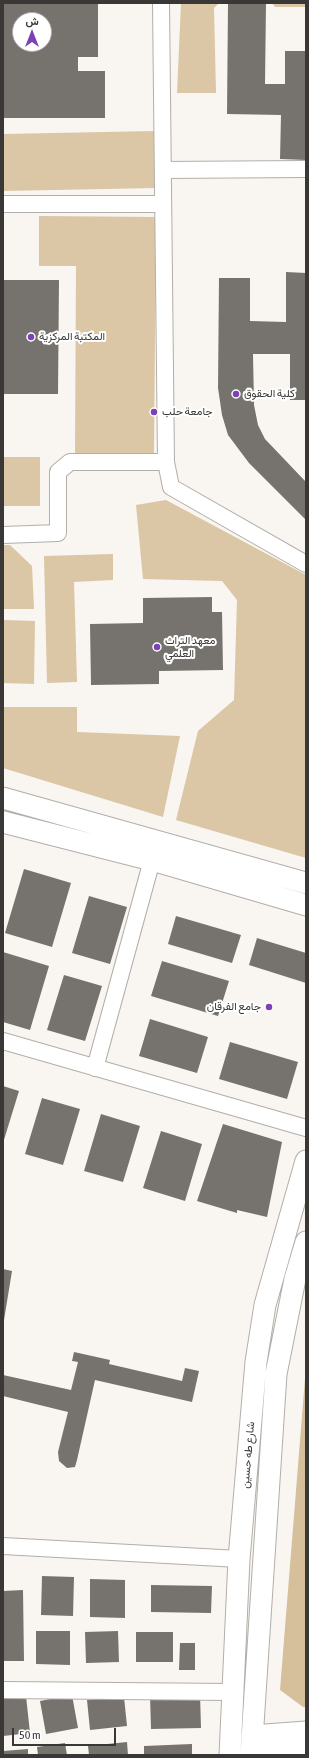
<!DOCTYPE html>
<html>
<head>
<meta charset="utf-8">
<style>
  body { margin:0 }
  #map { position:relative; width:309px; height:1758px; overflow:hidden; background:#f9f5f0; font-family:"Asap Condensed",Vazirmatn,sans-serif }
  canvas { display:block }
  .frame { position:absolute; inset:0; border:4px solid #3a3836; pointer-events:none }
  .north { position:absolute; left:12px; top:12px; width:40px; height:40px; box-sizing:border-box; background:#fff; border:1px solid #b0afaf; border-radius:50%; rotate:0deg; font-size:11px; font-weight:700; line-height:16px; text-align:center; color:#3a3836 }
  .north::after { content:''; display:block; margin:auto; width:14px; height:18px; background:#7e40b6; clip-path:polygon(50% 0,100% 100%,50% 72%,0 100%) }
  .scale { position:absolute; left:12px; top:1728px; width:104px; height:18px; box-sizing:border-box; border:2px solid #3a3836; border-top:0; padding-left:5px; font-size:12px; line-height:14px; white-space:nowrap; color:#3a3836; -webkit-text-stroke:3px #fff; paint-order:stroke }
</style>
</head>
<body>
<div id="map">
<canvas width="309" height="1758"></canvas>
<div class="frame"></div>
<div class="north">ش</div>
<div class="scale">50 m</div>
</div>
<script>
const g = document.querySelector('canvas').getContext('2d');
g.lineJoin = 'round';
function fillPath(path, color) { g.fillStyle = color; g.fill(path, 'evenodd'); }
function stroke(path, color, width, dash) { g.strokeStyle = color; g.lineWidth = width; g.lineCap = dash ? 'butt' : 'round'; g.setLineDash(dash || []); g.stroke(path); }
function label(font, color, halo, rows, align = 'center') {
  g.font = font + ' "Asap Condensed",Vazirmatn,sans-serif'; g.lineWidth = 4; g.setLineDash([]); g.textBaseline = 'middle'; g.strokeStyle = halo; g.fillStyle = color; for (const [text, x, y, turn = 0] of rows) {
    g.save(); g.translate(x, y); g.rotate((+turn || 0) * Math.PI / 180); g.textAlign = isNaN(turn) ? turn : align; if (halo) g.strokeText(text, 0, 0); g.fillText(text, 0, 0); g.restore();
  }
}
fillPath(new Path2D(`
  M181,3H219L214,8L216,93H177Z
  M272,3H306V7H275Z
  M155,131L156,188L3,191V134Z
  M39,216L156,217L154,453H75L76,266H39Z
  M3,457H40V506H3Z
  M166,500L306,575V858L176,820L198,731L234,700L237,600L222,581L143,579L136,505Z
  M10,545L32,566L34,609H3V545Z
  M113,554V580L74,582L77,682L47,683L44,556Z
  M3,620L35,621L34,684L3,683Z
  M3,707H77V732L180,736L163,817L3,768Z`), '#dbc6a5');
fillPath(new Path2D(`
  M306,1366V1707H303L280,1690Z`), '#d6bf9b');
fillPath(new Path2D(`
  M3,3H98V57H78V71H105V118H3ZM20,20H44V44H20Z
  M228,3H266L265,84H285V51H306V160L280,159L281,115L227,114Z
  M286,272L306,273V400H290V354H253L254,405L258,425L265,439L306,482V520L249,463L228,435L222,415L218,388L219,278H250V321L286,322Z
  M3,280H59L58,394H3Z
  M212,597V612H222L223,670L159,671V684L91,685L90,624L143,623V598Z
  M24,869L71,883L52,947L5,933Z
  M89,896L127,907L110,964L72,953Z
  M176,916L241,935L232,963L168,944Z
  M257,938L306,953V983L249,965Z
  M3,952L49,966L30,1030L3,1022Z
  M162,961L229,981L218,1016L151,996Z
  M64,975L102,986L85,1041L47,1030Z
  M150,1019L208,1037L197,1073L139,1056Z
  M230,1042L298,1062L287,1099L219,1079Z
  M3,1086L19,1091L3,1143Z
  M42,1098L80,1109L63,1165L25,1154Z
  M101,1114L140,1126L123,1182L84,1171Z
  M223,1124L282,1142L267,1217L237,1210V1213L197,1201Z
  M161,1131L202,1144L185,1201L143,1188Z
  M3,1269L12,1271L4,1320H3Z
  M74,1352L110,1360L109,1364L182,1381L185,1368L199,1371L192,1402L95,1380L77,1460L75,1467L67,1468L59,1461L58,1452L68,1412L3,1396V1375L71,1390L78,1362L72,1361Z
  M42,1576L74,1577L73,1616L41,1615Z
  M90,1579L125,1580V1618L90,1617Z
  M151,1585L212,1586L211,1613L151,1612Z
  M23,1590L24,1661H3V1591Z
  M36,1631H70V1665L36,1664Z
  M118,1631L119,1662L86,1663L85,1632Z
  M136,1632H173V1662H136Z
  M180,1643H195V1670H179Z
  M200,1694L201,1728L151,1729L150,1695Z
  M72,1695L78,1728L46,1734L40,1701Z
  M26,1696L30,1733L3,1736V1699Z
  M124,1697L127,1726L90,1730L87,1700Z
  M127,1742L128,1755H89L88,1746Z
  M65,1743L67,1755H38L37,1747Z
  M192,1744V1755H144V1746Z
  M28,1749V1755H3V1751Z`), '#76736e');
const minor = new Path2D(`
  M163,170L306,169
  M3,204H163
  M166,462L171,487L306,564
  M3,535L58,533V472L70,462H166L161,3
  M3,1041L306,1128
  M95,1068L152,860
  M3,1546L239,1559
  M3,1690L232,1692`);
const major = new Path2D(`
  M3,798L306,883
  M3,822L152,860L306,905
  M252,1736L306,1732
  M230,1755L239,1559L256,1362L265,1305L306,1161
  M251,1755L276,1374L295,1279L306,1242
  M263,1755L306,1752`);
stroke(minor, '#b2aea9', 18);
stroke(major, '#b2aea9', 23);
stroke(minor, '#fff', 16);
stroke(major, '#fff', 21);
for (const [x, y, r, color] of [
  [31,337,4,"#7e40b6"],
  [236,394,4,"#7e40b6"],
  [154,412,4,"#7e40b6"],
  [157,647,4,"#7e40b6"],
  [269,1007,4,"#7e40b6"]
]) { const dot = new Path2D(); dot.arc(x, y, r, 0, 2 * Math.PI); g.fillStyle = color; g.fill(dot); stroke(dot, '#fff', 1.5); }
label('11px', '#3a3836', '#fff', [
  ["المكتبة المركزية",39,337],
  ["كلية الحقوق",244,394],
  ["جامعة حلب",162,412],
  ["معهد التراث",165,641],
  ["العلمي",165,654],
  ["جامع الفرقان",261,1007,"right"]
], 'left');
label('11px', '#3a3836', '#fff', [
  ["شارع طه حسين",248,1455,-85]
]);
</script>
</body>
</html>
